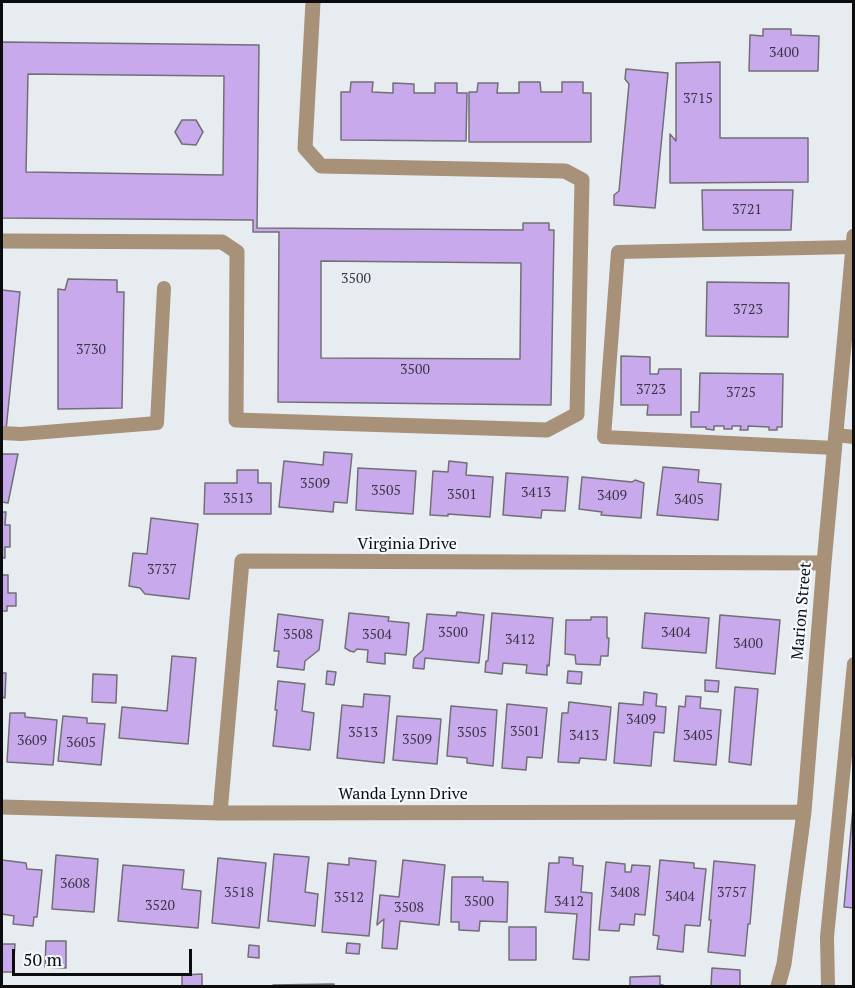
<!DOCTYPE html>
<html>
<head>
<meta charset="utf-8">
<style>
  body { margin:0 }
  #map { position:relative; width:855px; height:988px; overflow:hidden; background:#e7ecf1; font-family:"PT Serif",serif }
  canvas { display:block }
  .frame { position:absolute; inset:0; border:3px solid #0a0c0d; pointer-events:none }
  .scale { position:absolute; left:12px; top:949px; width:180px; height:27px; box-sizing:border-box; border:3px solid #0a0c0d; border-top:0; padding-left:8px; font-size:18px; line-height:21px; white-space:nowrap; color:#0a0c0d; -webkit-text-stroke:4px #f4f9fe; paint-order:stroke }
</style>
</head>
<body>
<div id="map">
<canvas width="855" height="988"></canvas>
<div class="frame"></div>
<div class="scale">50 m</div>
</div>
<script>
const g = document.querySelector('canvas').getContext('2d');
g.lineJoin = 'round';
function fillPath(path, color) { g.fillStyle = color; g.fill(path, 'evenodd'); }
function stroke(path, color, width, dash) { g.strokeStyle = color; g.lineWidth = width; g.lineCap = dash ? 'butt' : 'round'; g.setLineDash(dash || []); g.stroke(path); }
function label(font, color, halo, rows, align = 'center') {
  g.font = font + ' "PT Serif",serif'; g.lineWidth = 4.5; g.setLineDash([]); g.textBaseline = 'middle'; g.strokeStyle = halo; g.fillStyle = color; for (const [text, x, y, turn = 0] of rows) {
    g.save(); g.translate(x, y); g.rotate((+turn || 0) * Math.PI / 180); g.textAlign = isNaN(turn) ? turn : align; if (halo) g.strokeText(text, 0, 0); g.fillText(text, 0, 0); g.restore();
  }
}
const building = new Path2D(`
  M763,29H791V35L819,36L818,71H749L750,35L763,36Z
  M2,42L259,45L257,228L523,230V223H549V230H554L551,405L278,402L279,232H253V220L2,218ZM28,74L224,76L223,175L26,172ZM321,261L521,263L520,359L321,358Z
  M720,62V138H808V182L670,183V134L676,141V63Z
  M626,69L668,73L655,208L614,205V195L619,191L629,84L625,79Z
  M351,82H373L372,92L393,93V83L414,84V93H435V83H457V93H467L466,141L341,140V92H350Z
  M519,82H540L541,92H562V82H583V93H591V142H469V92H477L478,83H498L497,93H519Z
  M182,120H196L203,132L196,145L182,144L175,132Z
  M702,190H793L791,230H703Z
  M68,279L117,280V292H124L122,408L58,409V289L65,290Z
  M707,282L789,283L788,337L706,336Z
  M2,290L20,292L6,430H2Z
  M621,356L650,357V374H658L659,369H681V415H647L648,405H621Z
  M700,373L783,374L782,427H777V430H769V427L748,426V430H740L741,426H732V429H724V426H714V430L706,429V427H691V412H699Z
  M324,452L352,454L347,503L334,502L333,512L279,507L284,461L323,465Z
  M2,454H18L8,503L2,502Z
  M449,461L467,463L466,475L493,477L490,517L448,514V516L430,515L433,471L448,472Z
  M663,467L699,470L698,482L721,484L718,520L657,515Z
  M358,468L416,471L413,514L356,510Z
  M237,470H258V483H271V514H204L205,483H237Z
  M506,473L568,477L565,511L542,510L541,518L503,515Z
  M582,477L632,482L635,480L644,483L641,518L601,515L602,512L579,509Z
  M2,512H6L5,525H10V547H5V558H2Z
  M151,518L198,524L189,599L145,594L140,588L129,586L133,553L147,554Z
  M2,575H8V593H16V606H7V611H2Z
  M457,612L484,615L479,663L425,658L424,669L413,668L414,658L423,650L427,614L456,616Z
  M349,613L389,617L388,621L409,623L406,655L385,653V664L367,662L368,650L357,649L354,652L350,651L345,648Z
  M492,613L553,618L549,666L547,665V675L526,673L527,665L503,663L502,674L485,672L486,661H488Z
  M645,613L709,618L706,653L642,648Z
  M278,614L323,620L319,650L305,661L304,670L277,667L279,651H274Z
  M720,615L780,620L775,674L716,668Z
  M591,617H607V638H609L608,656H601L600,665L576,664L575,655L565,654L566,620H591Z
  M172,656L196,658L188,744L119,738L122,707L167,711Z
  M327,671L336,672L334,685L326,684Z
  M568,671L582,672L581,684L567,683Z
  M2,673H6L5,698L2,697Z
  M93,674L117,675L116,703L92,702Z
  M705,680L719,681L718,692L705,691Z
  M278,681L305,684L302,711L314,713L310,750L273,746L277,710H275Z
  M735,687L758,689L751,765L729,762Z
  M644,692L657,694L656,706L666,707L664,733L654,732L651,766L614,763L619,703L643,705Z
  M364,694L390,696L384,763L337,758L342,705L363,707Z
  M686,696L701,697L700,708L721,710L716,765L674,761L679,706L685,707Z
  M569,702L611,707L606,760L580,758L579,763L558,762L562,713H568Z
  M507,704L547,708L542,758L527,757L526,770L502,768Z
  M451,706L497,710L493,766L467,763V758L447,756Z
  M10,713H25V717L57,720L53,765L7,762Z
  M63,716L87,718V723L105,724L101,765L58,761Z
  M397,716L441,719L437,764L393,760Z
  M854,797V908L844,907Z
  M274,854L309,857L305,892L318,894L315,926L268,921Z
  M56,855L98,859L94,912L52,909Z
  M559,857L573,858V865L583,866L581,892L592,893L589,960L573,959L577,914L545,912L549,863H559Z
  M218,858L266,863L259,928L212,923Z
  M349,858L376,861L369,936L322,932L328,863L349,865Z
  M2,860L26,863L27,869L42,870L37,917H34L33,926L13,924L14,916L2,914Z
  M403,860L445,865L439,925L400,921L397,949L382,948L384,919L377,925L380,895L399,897Z
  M660,860L694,863V868L706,869L700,926L685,925L683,952L657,949L659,936L653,935Z
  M714,861L755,865L750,924H748L745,956L708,952L711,920H709Z
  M606,862L625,864V872H631L632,865L650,866L645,915L635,914L634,925L620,924L619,931L599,930Z
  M123,865L184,870L182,889L201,891L198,928L118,921Z
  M452,877H483V881L508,882L507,922L480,921L479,931L459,930V922H451Z
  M509,927H536V960H509Z
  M46,941H66V968L45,967Z
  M347,943L360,944L359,954L346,953Z
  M2,944H15L13,972H2Z
  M249,945L259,946V958L248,957Z
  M712,968L740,970V986H711Z
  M202,974V986H182V975Z
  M660,976V985H663V986H630V977Z
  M334,984V986H273V985Z`);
fillPath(building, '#c8aaec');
stroke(building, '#716f75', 1.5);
stroke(new Path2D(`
  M2,433L21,434L157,423L164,288
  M836,435L854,437
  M835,448L604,437L618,252L853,247
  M828,986L827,937L854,664`), '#a79179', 14);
stroke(new Path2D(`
  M2,241L222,242L237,252L236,420L547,430L577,414L582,180L565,171L321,166L305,148L313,2
  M2,807L220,813L804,812
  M220,813L242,561L824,563
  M778,986L784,964L804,812L824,563L854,236`), '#a79179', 15);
label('14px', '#3a3445', null, [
  ["3400",784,53],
  ["3715",698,99],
  ["3721",747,210],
  ["3500",356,279],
  ["3723",748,310],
  ["3730",91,350],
  ["3500",415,370],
  ["3723",651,390],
  ["3725",741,393],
  ["3509",315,484],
  ["3505",386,491],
  ["3413",536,493],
  ["3501",462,495],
  ["3409",612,496],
  ["3513",238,499],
  ["3405",689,500],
  ["3737",162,570],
  ["3500",453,633],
  ["3404",676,633],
  ["3508",298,635],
  ["3504",377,635],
  ["3412",520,640],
  ["3400",748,644],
  ["3409",641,720],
  ["3501",525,732],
  ["3513",363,733],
  ["3505",472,733],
  ["3413",584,736],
  ["3405",698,736],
  ["3509",417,740],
  ["3609",32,741],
  ["3605",81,743],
  ["3608",75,884],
  ["3518",239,893],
  ["3408",625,893],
  ["3757",732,893],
  ["3404",680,897],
  ["3512",349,898],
  ["3500",479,902],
  ["3412",569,902],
  ["3520",160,906],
  ["3508",409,908]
]);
label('16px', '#0a0c0d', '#f4f9fe', [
  ["Virginia Drive",407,544],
  ["Marion Street",802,611,-85],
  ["Wanda Lynn Drive",403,794]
]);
</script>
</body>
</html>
